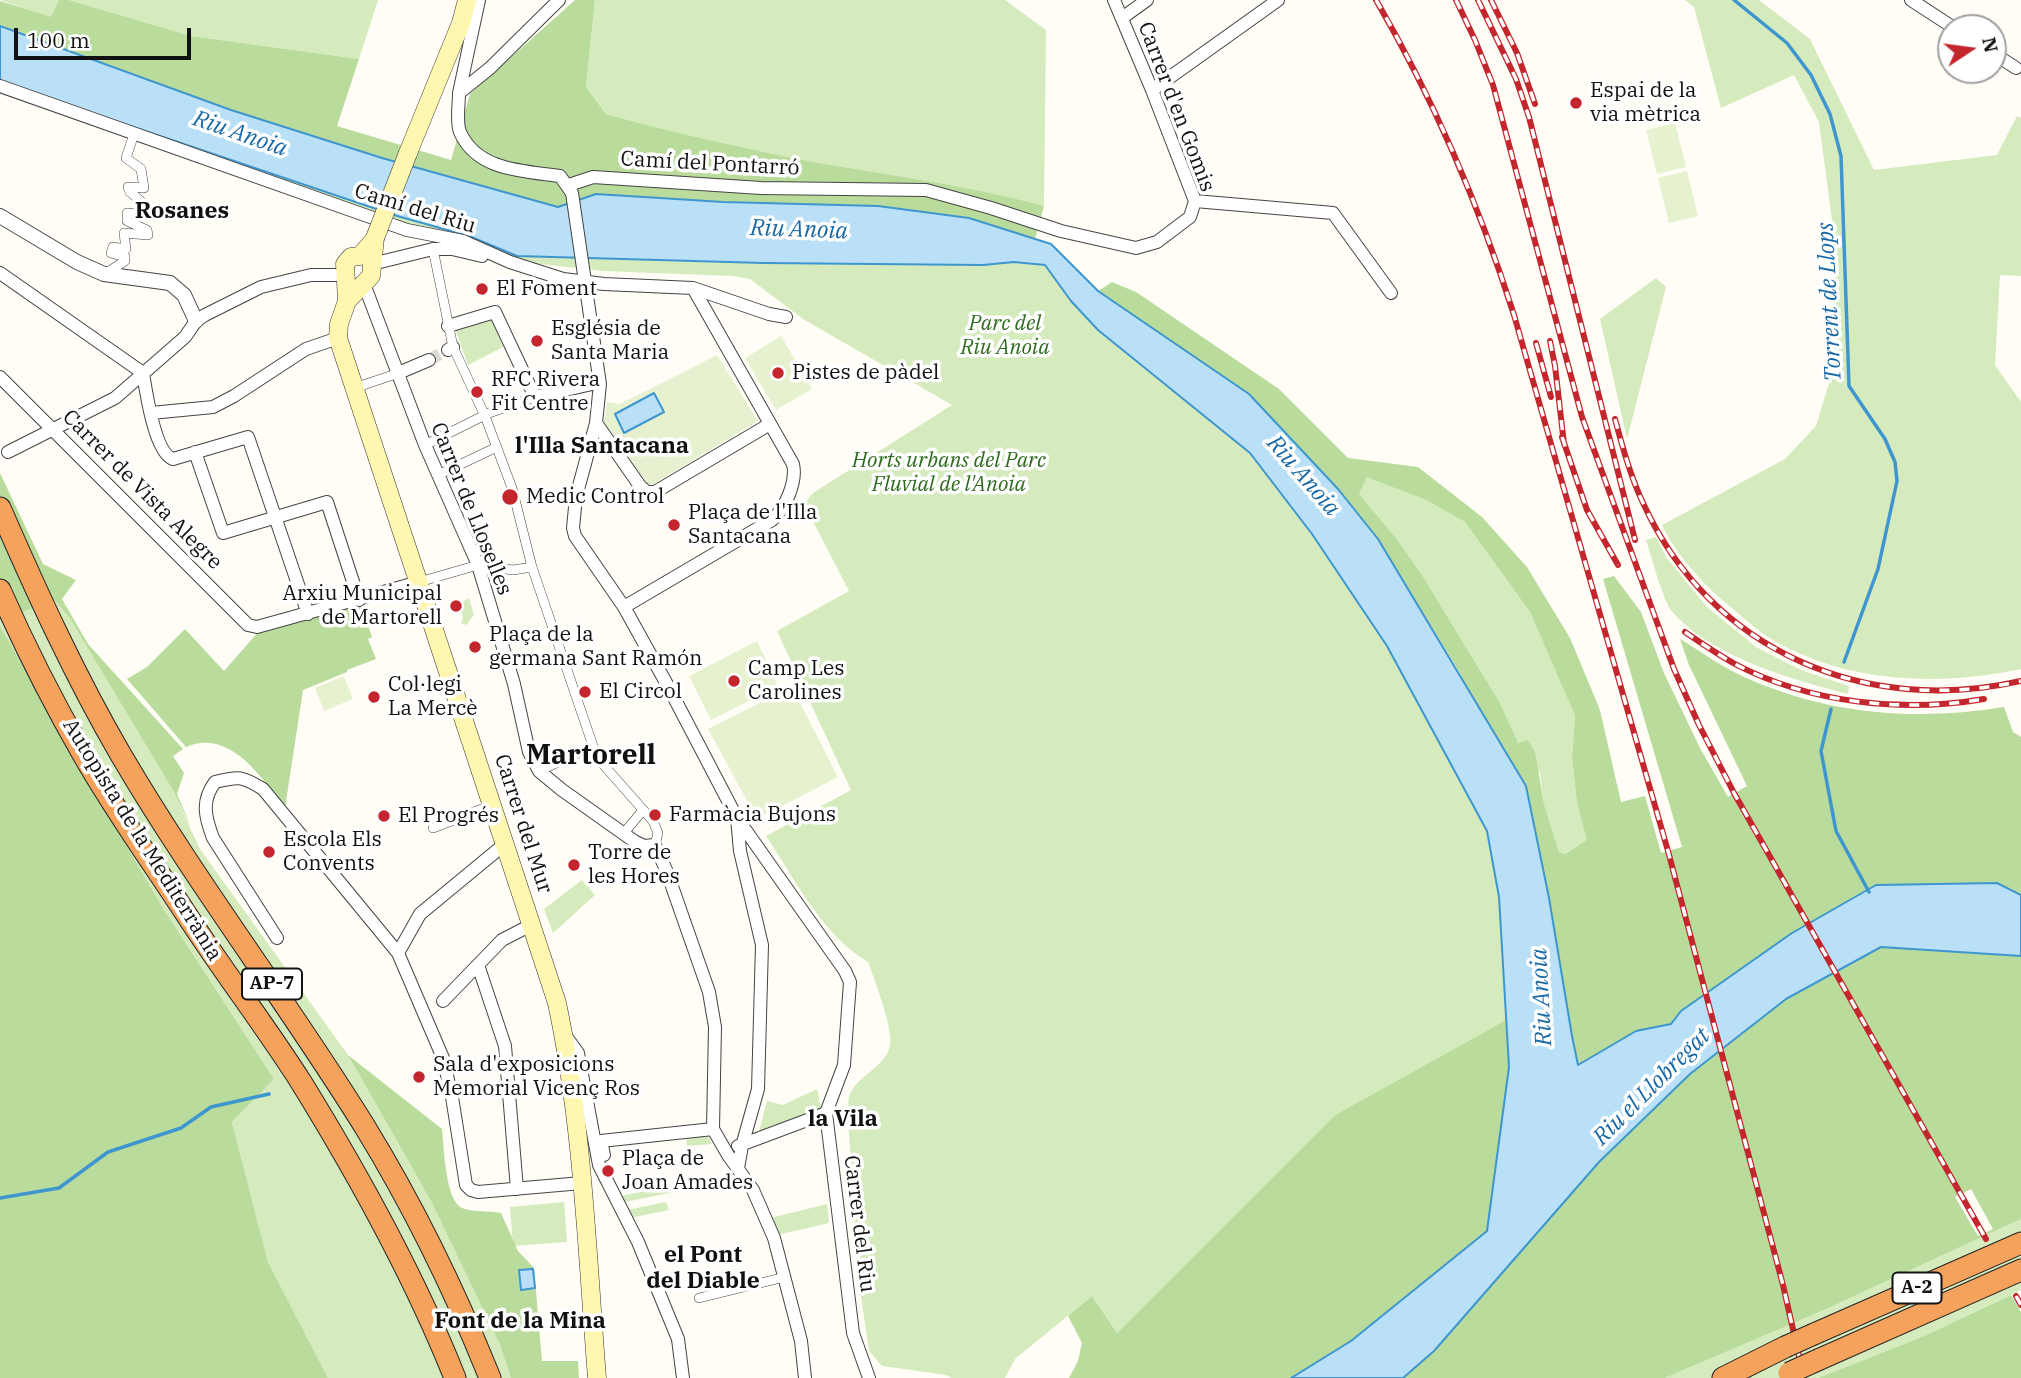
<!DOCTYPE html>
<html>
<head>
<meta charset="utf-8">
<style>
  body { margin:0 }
  #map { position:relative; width:2021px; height:1378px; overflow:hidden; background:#fffdf5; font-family:"IBM Plex Serif",serif }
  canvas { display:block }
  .north { position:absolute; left:1937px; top:14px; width:70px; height:70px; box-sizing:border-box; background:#fff; border:2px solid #a0a0a0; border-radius:50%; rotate:77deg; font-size:19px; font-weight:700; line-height:28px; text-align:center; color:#111 }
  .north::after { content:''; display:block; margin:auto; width:24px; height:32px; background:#c4262e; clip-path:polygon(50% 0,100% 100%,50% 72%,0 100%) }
  .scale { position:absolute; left:14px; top:28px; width:177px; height:32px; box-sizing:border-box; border:4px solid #111; border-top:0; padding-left:9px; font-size:21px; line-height:24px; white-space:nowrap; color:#111; -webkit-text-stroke:5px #fff; paint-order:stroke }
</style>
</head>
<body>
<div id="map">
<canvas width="2021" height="1378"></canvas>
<div class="north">N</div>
<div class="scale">100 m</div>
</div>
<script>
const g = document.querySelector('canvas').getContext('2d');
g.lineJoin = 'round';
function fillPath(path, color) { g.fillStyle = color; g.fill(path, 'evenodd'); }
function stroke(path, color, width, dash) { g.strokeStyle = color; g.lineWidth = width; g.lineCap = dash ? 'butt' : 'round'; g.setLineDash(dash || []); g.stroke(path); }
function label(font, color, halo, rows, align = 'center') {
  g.font = font + ' "IBM Plex Serif",serif'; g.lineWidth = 7; g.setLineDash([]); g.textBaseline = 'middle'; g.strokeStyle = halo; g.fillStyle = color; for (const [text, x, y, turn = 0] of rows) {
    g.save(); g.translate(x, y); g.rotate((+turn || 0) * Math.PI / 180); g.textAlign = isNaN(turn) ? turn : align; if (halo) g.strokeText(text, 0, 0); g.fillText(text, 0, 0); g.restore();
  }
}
fillPath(new Path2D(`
  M0,0H59L51,18Z
  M69,0H378L359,59L191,36Z
  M595,0H1005L1046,30L1044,206C961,183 877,174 793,158C730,145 667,131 606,114L586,87Z
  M1685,0H1759L1810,39L1874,170L1997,155L2017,116L2021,118V276L2000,275L1995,365L2021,402V669C1937,687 1843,683 1768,637C1756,629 1745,619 1734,610C1706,587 1678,558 1662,525L1785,459L1816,426L1830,380L1835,243L1819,122L1794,75L1721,108L1694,7Z
  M85,112L397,216L469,236L517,256L764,263L983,265L1014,262L1045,265L1071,301L1098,330L1250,453L1312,533L1387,646L1487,831L1499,897L1506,1020L1335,1115L1117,1333L1092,1296L1015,1359L1005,1378H952L946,1375L882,1366L869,1351L860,1289L848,1119C848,1112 848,1103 849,1097C856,1075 884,1069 890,1046C894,1031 874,978 868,962C822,935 795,879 766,836L851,790L777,631L849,591L804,504L813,493L952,405L803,319L750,279L733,276L603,271L531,263L396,220Z
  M1656,278L1666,287L1627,439L1600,319Z
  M490,315L503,347L468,365L454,326Z
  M1367,476L1426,500L1465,522L1530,612L1575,716L1572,759L1577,803L1588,840L1564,854L1559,852L1544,804L1540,773L1518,744L1500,703L1424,578L1396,538L1359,494Z
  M1656,537L1666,557L1707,607L1756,647L1801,670L1849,686L1848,694C1794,680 1708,656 1671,610C1663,600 1651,555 1646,540Z
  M469,598L474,615L466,625L461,623L463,617L459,604Z
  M53,599L69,617L171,787L200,849L348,1055L431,1201L500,1345L511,1378H328L268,1262L232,1122L274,1079L161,905L0,626V620Z
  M582,880L595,895L553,933L544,909Z
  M817,1089L821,1109L758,1136L767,1101L783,1105Z
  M686,1135H708L712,1144L687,1146Z
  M668,1186L670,1193L624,1202L621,1196Z
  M564,1202L567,1242L513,1246L510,1207Z
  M666,1202L669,1210L630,1218L627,1210Z
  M827,1204L829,1223L777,1235L770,1218Z
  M2021,1219V1290L1924,1336L1818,1378H1665L1824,1310Z`), '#d5ebbd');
fillPath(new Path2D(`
  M59,0H69L191,36L359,59L337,126L451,160L470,94L575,0H595L586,87L606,114C667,131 730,145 793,158C877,174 961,183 1044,206L1035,239L969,218L878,206L723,202L596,194L558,208L382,158L231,110L0,26V1L51,17Z
  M1112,282L1136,292L1279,389L1348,458L1418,467L1482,517L1527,567L1570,638L1600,710L1621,802L1645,796L1661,853L1682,847L1603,579L1614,576L1641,612L1664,673L1700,748L1728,797L1747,786L1689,665L1680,639C1700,651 1719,665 1740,675C1823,714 1914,722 2004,707L2013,732L2021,737V895L1997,883L1792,933L1681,1011L1671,1024L1636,1031L1578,1065L1572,1036L1461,675L1378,539L1338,489L1249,394L1098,291ZM1367,477L1426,500L1465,522L1530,612L1575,716L1572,759L1577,803L1587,840L1565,854L1559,852L1544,804L1535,752L1528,740L1518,743L1500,703L1424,578L1396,538L1359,494Z
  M0,473L43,564L76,580L62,599L88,644L183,749L173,756L184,773L177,794L191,827L171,787L69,617L54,600L0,620Z
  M361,604L372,637L368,639L376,659L347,670V672L303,690L285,808C262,779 231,728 186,747L127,679L147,667L185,629L224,671L260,630C294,624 328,614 361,604Z
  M0,626L161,905L274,1079L232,1122L268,1262L328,1378H0Z
  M1881,947L2021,956V1219L1824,1310L1665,1378H1403L1434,1351L1599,1162L1690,1074L1786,999ZM1971,1189L1993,1229L1978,1236L1955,1197Z
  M1506,1020L1509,1067L1487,1231L1351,1341L1291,1378H1069L1078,1361L1082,1343L1068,1316L1092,1296L1117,1333L1335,1115Z
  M348,1055L442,1129C444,1146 445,1200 462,1208C474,1213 489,1210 501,1213L518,1251L534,1268L542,1361H578L579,1378H511L500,1345L431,1201Z
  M2011,1295L2021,1312V1378H1818L1924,1336Z`), '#b9dc9c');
fillPath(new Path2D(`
  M1675,123L1686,167L1657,174L1646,130Z
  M1687,171L1698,216L1669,223L1658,178Z
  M781,336L812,389L776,410L745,358Z
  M717,355L758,421L653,484H647L604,422L607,402L620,404Z
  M757,641L778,686L711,720L689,676Z
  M344,676L353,699L324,711L315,688Z
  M792,687L838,777L757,819L708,729Z`), '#e6f2cf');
const water = new Path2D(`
  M0,26L231,110L382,158L558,207L596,194L723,202L878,206L969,218L1051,244L1098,291L1249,394L1338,489L1378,539L1526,786L1549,898L1572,1036L1578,1065L1636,1031L1671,1024L1681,1011L1792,933L1876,885L1997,883L2021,895V956L1881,947L1786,999L1690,1074L1599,1162L1434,1351L1403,1378H1291L1351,1341L1487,1231L1509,1067L1499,897L1487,831L1387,646L1312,534L1250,453L1098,330L1071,301L1045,265L1014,262L983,265L764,263L517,256L469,236L397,216L0,82Z
  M654,393L664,412L624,433L615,414Z
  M533,1269L535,1288L521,1290L519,1270Z`);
fillPath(water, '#b9e0f7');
stroke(water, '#3f96cf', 2);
stroke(new Path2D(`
  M1734,0L1787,43L1811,75L1830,114L1841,156L1849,386L1885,439L1895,462L1897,481L1878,569L1844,662
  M1831,709L1821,751L1836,831L1869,892
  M0,1198L59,1188L108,1152L181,1128L211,1107L269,1094`), '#3f96cf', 3.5);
stroke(new Path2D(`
  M429,360L448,350`), '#dbdad3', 12, [12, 6]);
const pedestrian = new Path2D(`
  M433,249L453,347L485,416L512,488L532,567L593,746L600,761L653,821L658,833L655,845
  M106,273L125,261V257L111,253L113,247L126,249L124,233L148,235L147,230L127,221V213L143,214V203L130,192L128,187L144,188L141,169L126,158L134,134
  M354,388L396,374
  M425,445L489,413L535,397
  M438,475L497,447
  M419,582L478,565L513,570L532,567
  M539,771L593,746
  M433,828L487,807
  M624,833L643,810
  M699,1298L785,1277`);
const minor = new Path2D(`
  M559,0L490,68L459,93C459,105 456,122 460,132C477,171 524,171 560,176L572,193L600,384L596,423L576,497L573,528L575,536L624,607L669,688L737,818L740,851L762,945L758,1089L742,1146L738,1168
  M1911,0L1954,28
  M1122,18L1147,0
  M1993,53L2016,68
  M0,86L407,230L463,241L510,262L563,279L604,284L693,288L769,314L786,317
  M1152,90L1278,0
  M459,93L479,0
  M569,185L593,177L761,188L926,190L991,208L1061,231L1136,248L1157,242L1190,217L1195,201L1152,90L1114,0
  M1195,201L1333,213L1391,293
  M372,264L433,249H452L482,256
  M0,273L143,373
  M364,284L425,445L478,565L514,684L529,752L539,771L562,790L634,841L644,846L655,845L667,872L709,992L715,1027L713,1129L728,1155L753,1190L774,1238L801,1341L805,1378
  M448,326L495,312L535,397L592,384H600
  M448,350L453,347
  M143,373C146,392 155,453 173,459L248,437L308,614
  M396,374L429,360
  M0,377L248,625L257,627L419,582
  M151,413L213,407L234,396L306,349L338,338
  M596,423L640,486L647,492H655L770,424
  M8,452L115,398L185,337L196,321L205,315L261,287L311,275H345
  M195,452L223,533L327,502L359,600
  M624,607L772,520C786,508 797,481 793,464L693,288
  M737,818L845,971L850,982L844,1065L826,1113L853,1333L869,1378
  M277,938L213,838C205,817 201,801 215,782C239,776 242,776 263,789L398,953L443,1058L452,1097L466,1185L471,1190L478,1192L582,1183
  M398,953L420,914L506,843
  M478,965L505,1046L517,1189
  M443,1001L502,940L533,924
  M565,1035L578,1053L599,1165L638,1242L678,1339L683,1378
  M738,1146L826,1113
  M604,1155L601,1141L713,1129`);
const tertiary = new Path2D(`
  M0,216L77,262L104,274L170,283L184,295L196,321`);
const secondary = new Path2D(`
  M408,153L461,23L467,0
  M375,238L371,276L347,301L339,324L338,338L557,1003C583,1126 587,1253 597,1378
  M347,301L345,264L351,257L360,256L374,240`);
const motorway = new Path2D(`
  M0,508C37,593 75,676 121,755C196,883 287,1001 365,1127C414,1207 455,1291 490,1378
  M0,590C25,647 53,702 84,756C116,812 155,866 190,920C226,975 266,1027 301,1082C359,1176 414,1275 455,1378
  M1814,1334L2021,1243
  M1820,1359L2021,1270
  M1723,1378L1785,1347`);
stroke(pedestrian, '#444', 10);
stroke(minor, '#444', 14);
stroke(tertiary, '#444', 16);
stroke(secondary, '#333', 19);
stroke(motorway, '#222', 23);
stroke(pedestrian, '#fff', 9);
stroke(minor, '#fff', 12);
stroke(tertiary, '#fff', 14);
stroke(secondary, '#fff6b0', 18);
stroke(motorway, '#f5a25d', 21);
const rail = new Path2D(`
  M1376,0C1434,100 1479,205 1514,315L1668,851L1783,1285L1804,1378
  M1456,0L1475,40L1493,85L1582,417L1674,669L1699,725L1734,793L1986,1239
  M1478,0L1516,79L1529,117L1635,540
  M1491,0L1517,53L1535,104
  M1550,341L1555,366L1564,444
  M1536,343L1551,397
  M1615,419C1623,449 1631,478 1644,505C1712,652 1866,716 2021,681
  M1562,437L1587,510L1618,565
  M1685,632C1701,643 1717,654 1735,664C1809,703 1902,713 1984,699
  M2016,1296L2021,1305`);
stroke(rail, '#c4262e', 6);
stroke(rail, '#fff', 3.5, [10]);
const secondaryBridge = new Path2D(`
  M375,238L408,153`);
const motorwayBridge = new Path2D(`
  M1785,1347L1814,1334
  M1789,1373L1820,1359`);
stroke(secondaryBridge, '#333', 19, []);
stroke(motorwayBridge, '#222', 23, []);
stroke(secondaryBridge, '#fff6b0', 18);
stroke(motorwayBridge, '#f5a25d', 21);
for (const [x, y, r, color] of [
  [1576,103,7,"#c4262e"],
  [482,289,7,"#c4262e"],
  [537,341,7,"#c4262e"],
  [778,373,7,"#c4262e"],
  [477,392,7,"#c4262e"],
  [510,497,9,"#c4262e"],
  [674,525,7,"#c4262e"],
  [456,606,7,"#c4262e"],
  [475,647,7,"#c4262e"],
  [734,681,7,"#c4262e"],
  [585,692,7,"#c4262e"],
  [374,697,7,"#c4262e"],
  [655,815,7,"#c4262e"],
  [384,816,7,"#c4262e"],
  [269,852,7,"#c4262e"],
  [574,865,7,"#c4262e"],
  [419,1077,7,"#c4262e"],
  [608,1171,7,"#c4262e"]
]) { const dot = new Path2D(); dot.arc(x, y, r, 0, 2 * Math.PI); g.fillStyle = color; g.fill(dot); stroke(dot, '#fff', 2.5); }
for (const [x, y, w] of [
  [272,984,60],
  [1917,1288,49]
]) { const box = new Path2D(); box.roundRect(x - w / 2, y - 15.5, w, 31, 5); g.fillStyle = '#fff'; g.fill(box); stroke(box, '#111', 2); }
label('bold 19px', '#111', null, [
  ["AP-7",272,984],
  ["A-2",1917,1288]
]);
label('21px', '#111', '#fff', [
  ["Espai de la",1590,91],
  ["via mètrica",1590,115],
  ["El Foment",496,289],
  ["Església de",551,329],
  ["Santa Maria",551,353],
  ["Pistes de pàdel",792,373],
  ["RFC Rivera",491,380],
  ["Fit Centre",491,404],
  ["Medic Control",526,497],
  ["Plaça de l'Illa",688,513],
  ["Santacana",688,537],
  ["Arxiu Municipal",442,594,"right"],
  ["de Martorell",442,618,"right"],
  ["Plaça de la",489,635],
  ["germana Sant Ramón",489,659],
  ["Camp Les",748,669],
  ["Carolines",748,693],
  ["Col·legi",388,685],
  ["La Mercè",388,709],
  ["El Circol",599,692],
  ["Farmàcia Bujons",669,815],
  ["El Progrés",398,816],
  ["Escola Els",283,840],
  ["Convents",283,864],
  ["Torre de",588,853],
  ["les Hores",588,877],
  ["Sala d'exposicions",433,1065],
  ["Memorial Vicenç Ros",433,1089],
  ["Plaça de",622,1159],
  ["Joan Amades",622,1183]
], 'left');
label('21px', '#111', '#fff', [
  ["Carrer d'en Gomis",1176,107,69],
  ["Camí del Pontarró",710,164,3],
  ["Camí del Riu",415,209,17],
  ["Carrer de Vista Alegre",142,490,45],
  ["Carrer de Lloselles",471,509,68],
  ["Carrer del Mur",523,824,72],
  ["Autopista de la Mediterrània",142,840,58],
  ["Carrer del Riu",859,1224,83]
]);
label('italic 21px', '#2f6b1f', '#fff', [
  ["Parc del",1005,324],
  ["Riu Anoia",1005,348],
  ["Horts urbans del Parc",949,461],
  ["Fluvial de l'Anoia",949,485]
]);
label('italic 23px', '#1768a6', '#fff', [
  ["Riu Anoia",240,134,19],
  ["Riu Anoia",799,230,2],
  ["Torrent de Llops",1830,302,-93],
  ["Riu Anoia",1303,476,49],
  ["Riu Anoia",1542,997,-93],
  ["Riu el Llobregat",1652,1087,-45]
]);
label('bold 23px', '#111', '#fff', [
  ["Rosanes",182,211],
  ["l'Illa Santacana",602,446],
  ["la Vila",843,1119],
  ["el Pont",703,1255],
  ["del Diable",703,1281],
  ["Font de la Mina",520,1321]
]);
label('bold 28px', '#111', '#fff', [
  ["Martorell",591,756]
]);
</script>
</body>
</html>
